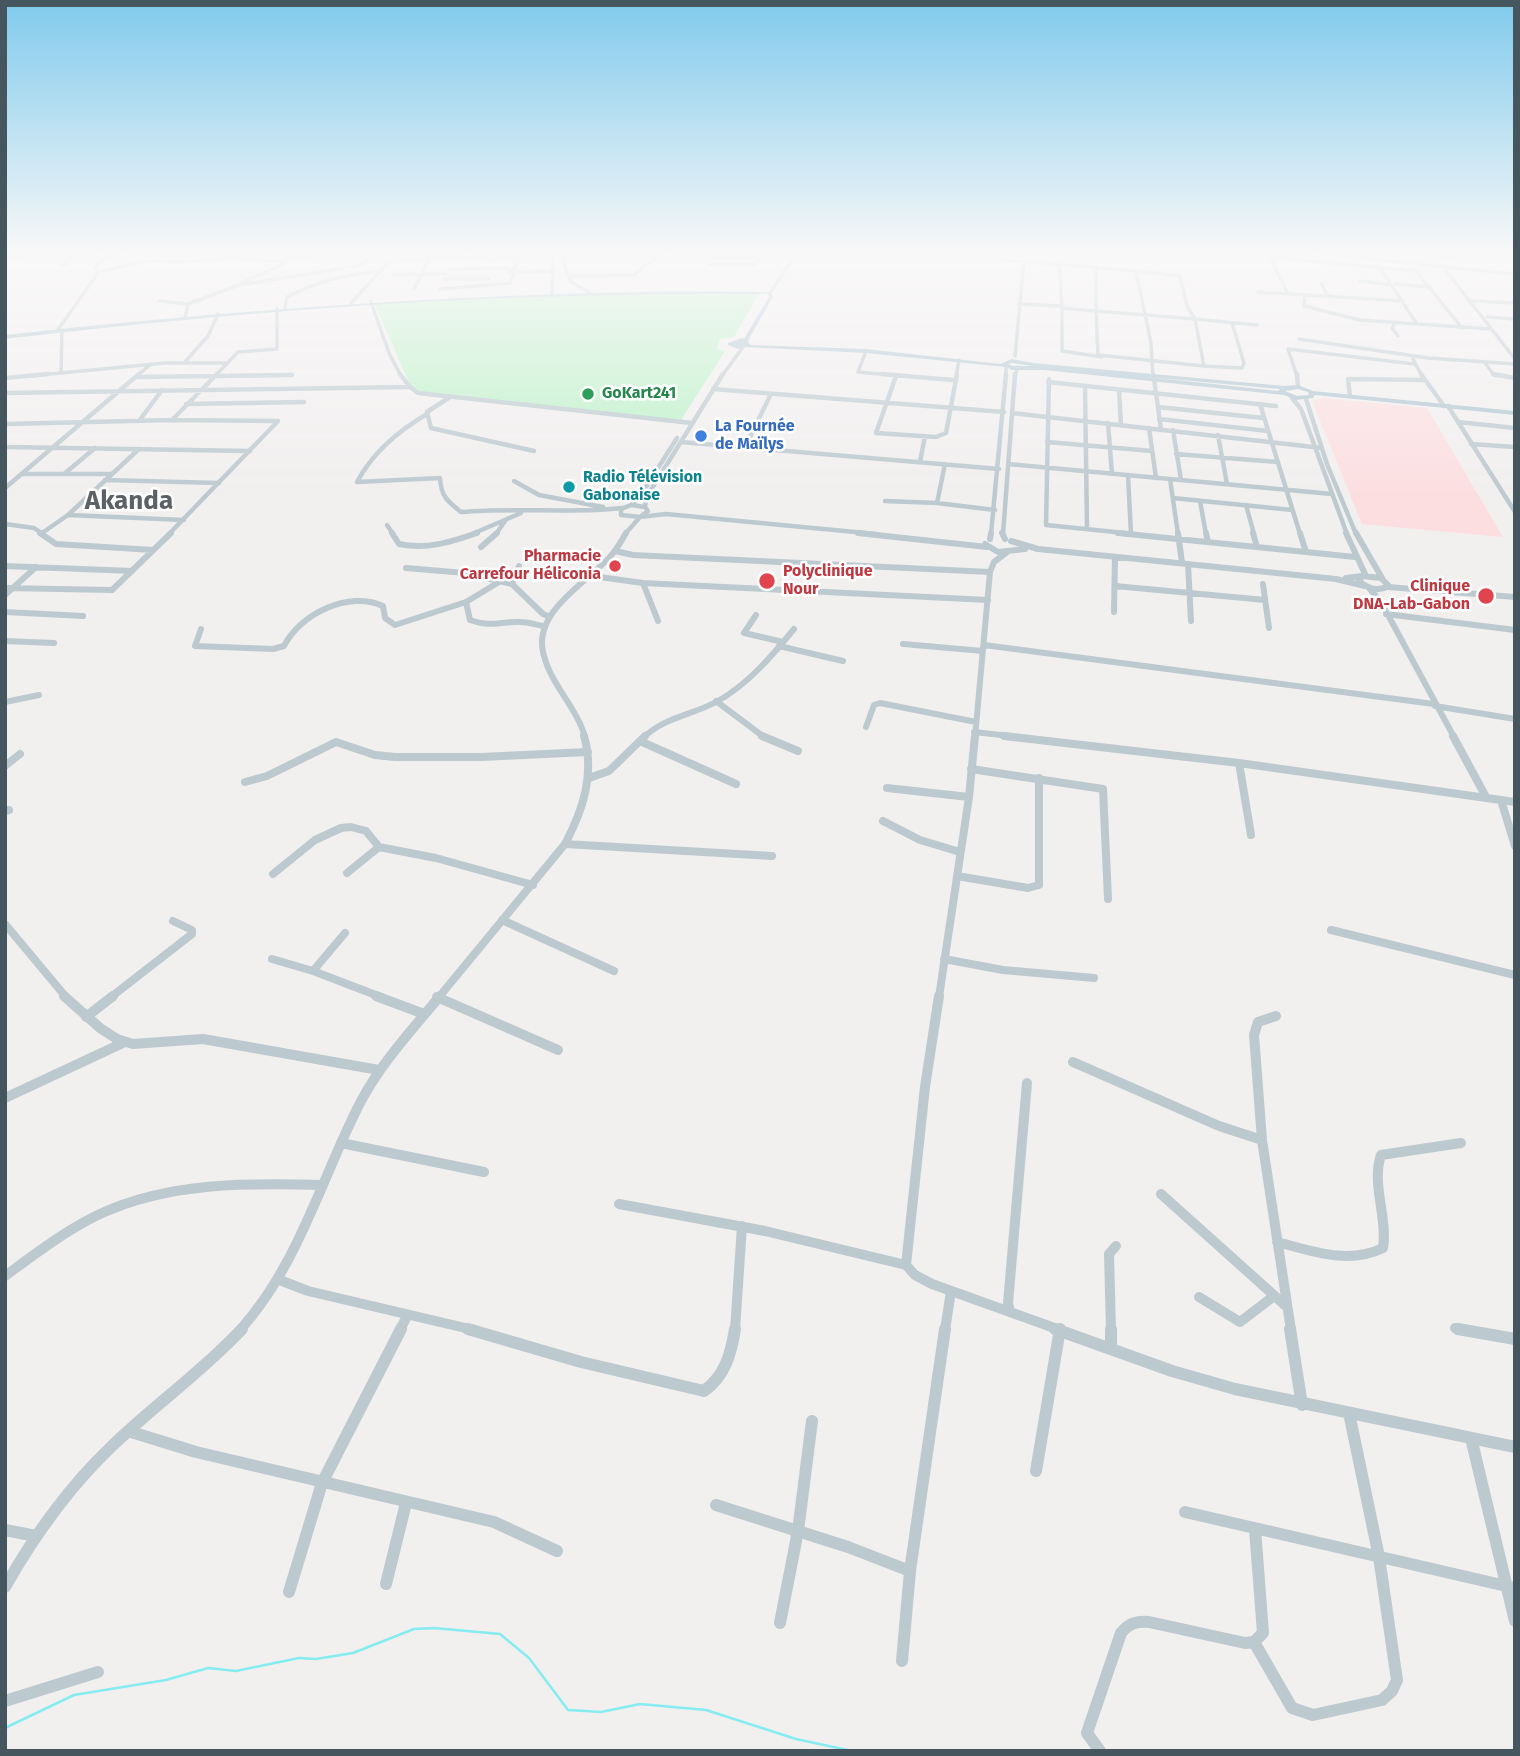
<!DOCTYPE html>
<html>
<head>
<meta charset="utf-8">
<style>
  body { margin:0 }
  #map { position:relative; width:1520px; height:1756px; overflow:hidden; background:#f2efef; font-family:"Fira Sans",sans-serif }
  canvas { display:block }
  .frame { position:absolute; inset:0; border:7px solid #46565e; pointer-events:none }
</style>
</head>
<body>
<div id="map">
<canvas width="1520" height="1756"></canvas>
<div class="frame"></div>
</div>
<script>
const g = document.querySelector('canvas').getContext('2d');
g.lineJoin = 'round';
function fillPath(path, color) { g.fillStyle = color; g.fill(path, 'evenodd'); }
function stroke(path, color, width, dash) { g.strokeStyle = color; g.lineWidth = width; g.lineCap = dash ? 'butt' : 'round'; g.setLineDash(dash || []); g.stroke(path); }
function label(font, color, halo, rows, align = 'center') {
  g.font = font + ' "Fira Sans",sans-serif'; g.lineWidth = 5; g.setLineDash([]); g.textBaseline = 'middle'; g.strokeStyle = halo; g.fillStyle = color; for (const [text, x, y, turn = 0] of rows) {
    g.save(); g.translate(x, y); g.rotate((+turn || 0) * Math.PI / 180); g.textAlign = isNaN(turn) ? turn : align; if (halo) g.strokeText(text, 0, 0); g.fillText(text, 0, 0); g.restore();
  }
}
fillPath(new Path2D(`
  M1323,398L1427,408L1503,537L1362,524L1312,401Z`), '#fcdee0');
fillPath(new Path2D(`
  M759,294L734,337L720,339L717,349L725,351L681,420L422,393L411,387L374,303L579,295Z`), '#bbf2c7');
stroke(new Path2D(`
  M5,1728L74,1695L166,1680L208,1668L236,1671L299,1658L316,1659L353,1653L414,1629L434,1628L500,1634L529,1658L568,1710L601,1712L640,1704L706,1710L796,1739L852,1751`), '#85ecf1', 2.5);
stroke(new Path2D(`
  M577,251L562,259L571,282L590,293
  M633,251L699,254V251
  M732,251L797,252
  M1303,251L1446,267
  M1177,252L1180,251
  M1412,253L1455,258L1462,251
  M5,257L113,252
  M1270,257L1416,271L1462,328
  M1270,257L1288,294
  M711,258H761
  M287,259L318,256
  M475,259L521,258
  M999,259L1136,271L1151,343L1153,376
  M405,260L476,256
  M710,264H755L767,251
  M1059,264L1062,308L1096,311
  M63,265L74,255
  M1378,265L1417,324
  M449,269L515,268
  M1136,271L1180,276L1187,306L1195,319L1257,325
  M98,272L150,260L176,262L231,258L284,261
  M509,272L553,271
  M1515,274L1443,267L1515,359
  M394,275L446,274
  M569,276L634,275L661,253
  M444,279H489
  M1360,281L1391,285
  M241,283L279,266L298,251
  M1321,283L1328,296
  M1396,284L1430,287
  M414,289L433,251
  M440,289L510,283L522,251
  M1258,292L1403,301
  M770,293L798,251
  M552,294L553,251
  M1305,295L1304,306L1360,320L1491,329
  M160,301L188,304
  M1473,301L1515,303
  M371,302L389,353L401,376
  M351,303L399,251
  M1019,304L1061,306
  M285,308L287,297C316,282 345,274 378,272
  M1062,308V351L1102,357
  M1096,311L1195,319L1204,366L1098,355Z
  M1096,311V267
  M1487,317L1515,319
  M185,318L188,304L239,285L357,266L371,258L374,251
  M1396,322L1392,328L1398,336
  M57,331L96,276L98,272L95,267C104,257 115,253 128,251
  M1299,339L1428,358L1515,364
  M866,351L858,372L902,376
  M1015,356L1024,261
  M1413,359L1422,376
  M184,363L208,336L218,314
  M1485,363L1494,375L1499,376
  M1204,366L1242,368L1244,363L1232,323
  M61,373L62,330
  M29,376L165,363H225
  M137,376L151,364
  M215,376L238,352L277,349V309
  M234,376L292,375
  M722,376L743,347
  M956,376L959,360
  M1006,376V366
  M1015,376L1018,367
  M1297,376L1288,349L1414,364`), '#bcc9cf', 3.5);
stroke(new Path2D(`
  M400,374L410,387L418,393L692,423
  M882,374L953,380
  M1153,374V377
  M1297,374L1298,387
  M1421,374L1444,406
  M1493,374L1515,378
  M896,376L876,433L936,437L946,433L957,374
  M137,377L292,375
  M5,378L48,374
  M1049,379L1046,525L1135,534
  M1154,379L1158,407
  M1048,382L1276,406
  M1085,386L1087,529
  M713,389L1004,412
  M1119,390L1121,425
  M5,393L408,387
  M1350,396L1348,379L1425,380
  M450,397L427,412L431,428L534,451
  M1292,398L1301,409L1347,534
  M1306,399L1327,464L1356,534
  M186,404L304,402
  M1260,404L1300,534
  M1448,406L1515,512
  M1012,413L1322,448
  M427,414C398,431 373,452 357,482L440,478C441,496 447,501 461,512C515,507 569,514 623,508
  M1159,419L1268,431
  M172,420L217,374
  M139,421L162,390
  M1458,422L1515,428
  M1108,423L1112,474
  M5,424L172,420L278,421
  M1149,428L1156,478
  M1161,429L1158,407L1263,418
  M1173,430L1181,480
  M1218,435L1227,484
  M681,442L999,469
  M1047,442L1152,451
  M1471,444L1515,447
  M5,447L250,451
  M745,447L771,394
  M1176,454L1278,462
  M920,462L925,436
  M945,464L937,503L995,510
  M1008,464L1332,494
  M22,474H111
  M64,474L95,448
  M1128,475L1131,534
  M1170,479L1178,534
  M105,480L219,483
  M514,481L539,495L603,507
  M5,488L139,374
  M1173,498L1292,510
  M885,501L937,503
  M1200,501L1206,534
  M631,505L639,498L677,438
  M631,505L645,507L648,511L640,517L621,515V509Z
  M1246,505L1254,534
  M645,507L646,498L723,374
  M68,515L184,520
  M640,517L666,514L876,534
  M5,524L34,528L43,534
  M387,525L393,534
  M42,533L68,515L139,449
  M169,534L278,421
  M472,534L521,513
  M496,534L505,521
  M625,534L640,517
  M991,534L1006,374
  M1003,534L1015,374`), '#bcc9cf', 4.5);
stroke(new Path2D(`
  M40,533L56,544L153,550
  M392,533L399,544C426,550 451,542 477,533
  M858,533L987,547
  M1002,533L1005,539
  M1118,533L1355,557
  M1178,533L1182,563
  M1206,533L1208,542
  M1253,533L1257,547
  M1300,533L1306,552
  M1346,533L1366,576
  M1356,533L1382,578
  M990,539L991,533
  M1011,541L1038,549L1336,579L1365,586
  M985,544L998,552L1025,549
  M481,547L497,533
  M615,551L633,555L990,572
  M1188,564L1191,621
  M5,566L132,571
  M519,566L512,584L543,614L550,617
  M406,568L465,573L512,584
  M592,576L643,583L988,600
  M1362,576L1381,578L1389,586C1378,592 1368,589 1359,581Z
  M1346,578L1362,576
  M643,583L658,621
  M1263,584L1269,628
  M1115,586L1265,600
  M1388,587L1515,597
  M5,588L112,590L171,533
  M1369,588L1381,602L1454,737
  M5,595L36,567
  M466,602L470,620C492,628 500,621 521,622C529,622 536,625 544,626
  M5,612L83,616
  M1114,612L1115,557
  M1386,614L1515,630
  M756,615L744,633L783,642
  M201,629L195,646L273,649L284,646C300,614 349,590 383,606L385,618L395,625L466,602L499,582
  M5,641L54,643
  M903,644L983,651
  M984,645L1434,704
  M779,646L843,661
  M716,701L764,737
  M5,702L39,695
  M1435,706L1515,719
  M866,727L874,705L880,703L976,722
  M974,732L1019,737
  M585,737C577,708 552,686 544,656C531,614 583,585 608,559C616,551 621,542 626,533
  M644,737C665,717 693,715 718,701C748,684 772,656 794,629
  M975,737L990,572L994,562L1007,552`), '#bcc9cf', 6);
stroke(new Path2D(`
  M762,736L798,751
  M1004,736L1239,763L1515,802
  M1453,736L1486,797
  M640,741L736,784
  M1239,763L1251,835
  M5,766L20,754
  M971,769L1103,789L1108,899
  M589,778L609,771L645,736
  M245,782L267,776L336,742L375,755L395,757H481L588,752
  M887,788L969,797
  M1501,800L1515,846
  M5,811L9,810
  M883,821L920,840L960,852
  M565,844L772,856
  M347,873L379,847
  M273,874L315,840L341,828L351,827L366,831L379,847L436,858L533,885
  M957,876L1028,888L1039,885V778
  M502,920L614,971
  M5,924L66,997
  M1331,930L1515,975
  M272,959L313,971L381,997
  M944,959L1003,970L1094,978
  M313,971L345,933
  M111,997L192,934V930L173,921
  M439,997L565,844C583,810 595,774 584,736
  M939,997L969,797L975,736`), '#bcc9cf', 8);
stroke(new Path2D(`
  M64,996L100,1028L117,1039L133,1044L203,1039L379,1070
  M376,996L424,1014
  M939,996L925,1087L906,1265L915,1275L932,1284L1060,1330
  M437,997L558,1050
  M1276,1016L1258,1022L1254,1035L1262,1140L1291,1330
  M86,1017L113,996
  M1073,1062L1219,1126L1262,1140
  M5,1098L125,1042
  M341,1143L484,1172
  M1161,1194L1287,1307
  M619,1204L765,1231L906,1265
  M1277,1242C1312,1251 1348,1265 1383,1248C1388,1218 1371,1184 1381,1155L1461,1143
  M5,1276C35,1254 66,1230 100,1214C169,1182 247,1183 322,1185
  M277,1279L308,1291L474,1330
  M1199,1297L1240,1322L1274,1296
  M1010,1312L1008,1303L1027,1083
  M1455,1328L1468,1330
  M240,1330C298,1266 321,1179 360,1103C381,1063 412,1030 440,996
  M400,1330L407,1316
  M735,1330L742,1226
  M945,1330L951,1291
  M1111,1330L1109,1254L1116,1246`), '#bcc9cf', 10);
stroke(new Path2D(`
  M468,1329L581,1362L704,1391C725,1376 731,1354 735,1329
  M1055,1329L1172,1371L1235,1389L1515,1447
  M1111,1329V1348
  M1290,1329L1302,1405
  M1458,1329L1515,1339
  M128,1431L196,1452L494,1522L557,1551
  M1471,1438L1515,1621
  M1036,1471L1060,1329
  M716,1505L848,1547L910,1571
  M1185,1512L1515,1588
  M5,1530L36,1536
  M386,1584L406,1503
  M5,1587C34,1536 68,1488 111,1447C153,1406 202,1372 242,1329
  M289,1592L322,1483L401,1329
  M780,1623L798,1531L812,1421
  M1254,1642L1292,1708L1313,1715L1382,1700L1392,1691L1397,1680L1379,1557L1349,1413
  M902,1661L910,1571L945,1329
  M5,1701L98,1672
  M1100,1751L1087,1733L1121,1633C1129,1623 1137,1621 1149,1622L1245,1643L1254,1642L1263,1633L1255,1529`), '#bcc9cf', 12);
fillPath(new Path2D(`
  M674,291L772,292L773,297L750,337L748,342L751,345L866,349L1000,364L1012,359L1033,363L1284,386L1298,385L1313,391L1515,411V415L1315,395L1313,398L1296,400L1284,395L1044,370H1012L1006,367L866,353L745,347L738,349L728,345V343L742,338L744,339L769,297L768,294C641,294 513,296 386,304C259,312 132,324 5,339V335C229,310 449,295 674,291ZM1012,363L1032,366H1013L1008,364ZM1148,377L1280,389L1278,391ZM1298,389L1308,392L1309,395L1297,396L1285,391Z`), '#adc4cf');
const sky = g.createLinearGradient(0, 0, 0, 497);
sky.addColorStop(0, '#80caec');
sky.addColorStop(0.51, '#f9f8f8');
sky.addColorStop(1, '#f9f8f800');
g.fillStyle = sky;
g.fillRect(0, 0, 1520, 497);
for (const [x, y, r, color] of [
  [588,394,7,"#2e9e5b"],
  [701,436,7,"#3f7fe0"],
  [569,487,7,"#0f9aa8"],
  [615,566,7,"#e0444e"],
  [767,581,9,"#e0444e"],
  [1486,596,9,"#e0444e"]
]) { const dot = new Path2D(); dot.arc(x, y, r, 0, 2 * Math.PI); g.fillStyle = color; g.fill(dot); stroke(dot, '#fff', 2.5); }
label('bold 16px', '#27864d', '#fff', [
  ["GoKart241",602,394]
], 'left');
label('bold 16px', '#366cbe', '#fff', [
  ["La Fournée",715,427],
  ["de Maïlys",715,445]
], 'left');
label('bold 16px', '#0d838f', '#fff', [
  ["Radio Télévision",583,478],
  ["Gabonaise",583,496]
], 'left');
label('bold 16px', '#be3a42', '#fff', [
  ["Pharmacie",601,557],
  ["Carrefour Héliconia",601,575],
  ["Polyclinique",783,572,"left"],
  ["Nour",783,590,"left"],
  ["Clinique",1470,587],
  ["DNA-Lab-Gabon",1470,605]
], 'right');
label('bold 26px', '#5b6164', '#fff', [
  ["Akanda",129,502]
]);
</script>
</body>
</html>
